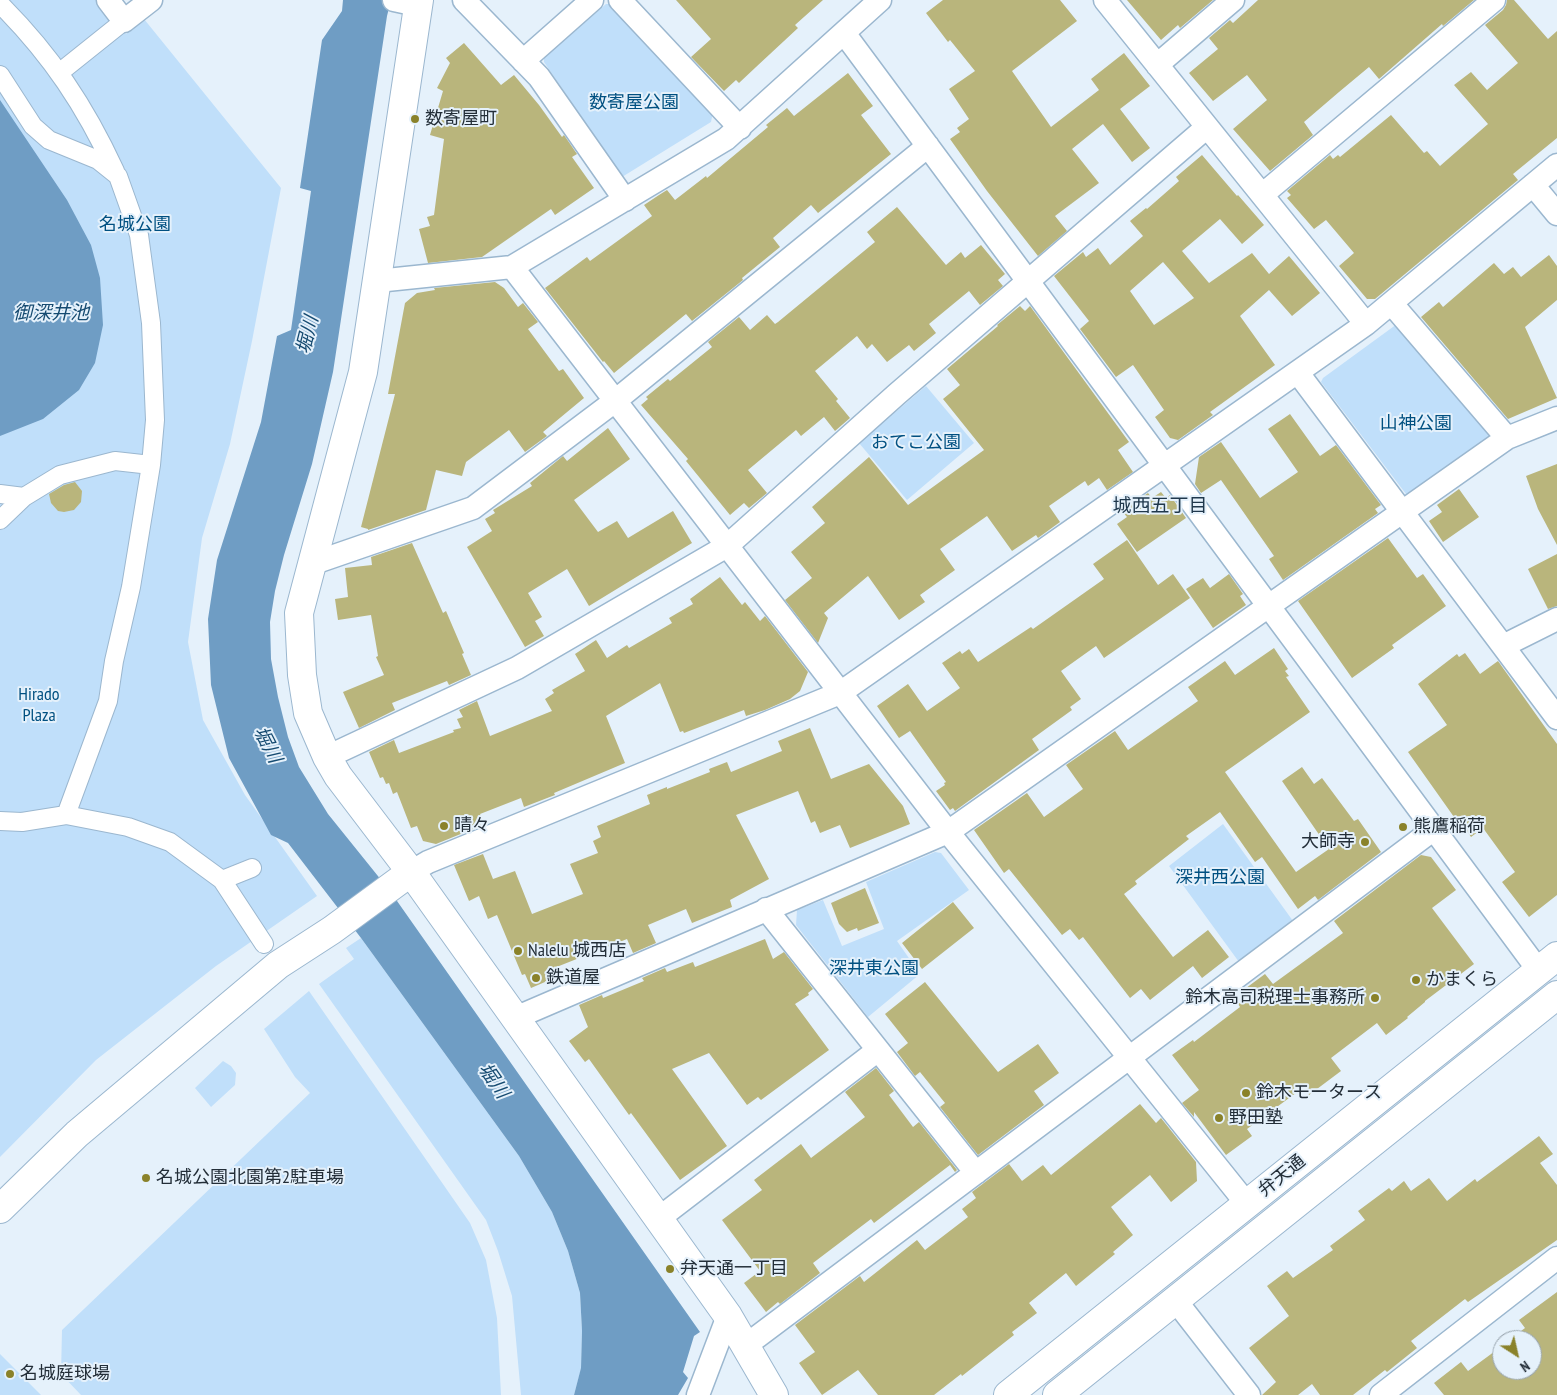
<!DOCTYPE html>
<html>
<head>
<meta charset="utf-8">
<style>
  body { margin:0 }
  #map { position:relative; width:1557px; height:1395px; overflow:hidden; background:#e5f1fb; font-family:"PT Sans Narrow",sans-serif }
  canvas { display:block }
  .north { position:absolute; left:1492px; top:1330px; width:50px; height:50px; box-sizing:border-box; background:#e5f1fb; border:1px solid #97a3ad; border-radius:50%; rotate:145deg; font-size:14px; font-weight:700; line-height:20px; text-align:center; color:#232e38 }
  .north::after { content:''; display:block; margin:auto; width:18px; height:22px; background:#8a822a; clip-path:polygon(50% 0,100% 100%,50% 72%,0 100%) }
</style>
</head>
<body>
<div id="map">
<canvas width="1557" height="1395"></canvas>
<div class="north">N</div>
</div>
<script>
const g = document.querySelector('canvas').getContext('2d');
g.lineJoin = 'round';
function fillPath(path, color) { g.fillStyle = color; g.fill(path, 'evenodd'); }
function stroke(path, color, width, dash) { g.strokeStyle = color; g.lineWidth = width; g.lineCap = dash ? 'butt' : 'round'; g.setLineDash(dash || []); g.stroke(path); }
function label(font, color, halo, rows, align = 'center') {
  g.font = font + ' "PT Sans Narrow","Noto Sans JP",sans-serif'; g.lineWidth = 4; g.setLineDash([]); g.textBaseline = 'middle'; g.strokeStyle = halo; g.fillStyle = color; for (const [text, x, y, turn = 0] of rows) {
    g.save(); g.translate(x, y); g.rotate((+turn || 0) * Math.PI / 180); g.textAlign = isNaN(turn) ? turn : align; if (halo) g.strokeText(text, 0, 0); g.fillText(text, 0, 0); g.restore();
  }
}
fillPath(new Path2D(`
  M0,0H97L126,34L144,19L281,188L252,341L230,444L202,538L188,642L203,720L245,795L317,896L216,966L96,1060L0,1157Z
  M606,4H613L713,112L711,122L622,177L544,62V58Z
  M1397,324L1494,436L1412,496L1406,494L1321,382L1323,378Z
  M926,386L974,443L907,500L859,443Z
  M1223,824L1293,921L1239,962L1169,866Z
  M935,852L941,853L969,890L897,941L920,974L868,1017L796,925L797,910L823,900L842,946L884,929L866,882Z
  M361,938L519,1156L552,1212L568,1251L580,1293L582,1331L581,1369L574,1395H521L512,1296L498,1251L486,1220L319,984L354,959L346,948Z
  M309,991L470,1223L486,1260L497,1318L501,1395H81L61,1374L62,1330L310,1093L295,1077L264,1029Z
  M223,1061L231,1066L236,1073L235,1085L211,1107L195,1088Z
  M0,1354L41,1395H0Z`), '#c0dffa');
fillPath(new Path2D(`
  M343,0H391L387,16L333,372L312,464L284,555L275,591L270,622L271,659L278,697L288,737L299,767L328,814L390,891L700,1332L694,1336L683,1372L688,1378L678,1395H574L581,1368L582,1331L580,1293L568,1251L552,1212L519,1156L361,938L288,843L271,835L229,758L211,685L208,619L217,560L261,422L277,336L291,330L311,191L300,188L322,40L342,11Z
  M0,100L67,200L91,245L100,278L103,325L95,363L79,390L43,419L0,436Z`), '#6f9dc4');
fillPath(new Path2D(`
  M676,0H823L795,25L798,28L756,67L739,83L736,80L724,91L691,57L711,39Z
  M943,0H1060L1077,21L1012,71L1051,127L1099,90L1091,79L1124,53L1150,86L1120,109L1150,148L1132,162L1103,124L1072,149L1099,183L1055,216L1067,231L1038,256L987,191L950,139L960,132L957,128L969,119L949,89L975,71L950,40L948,42L926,13Z
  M1127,0H1213L1180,28L1178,25L1161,40Z
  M1258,0H1474L1443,26L1442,24L1379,79L1369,67L1339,92L1304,122L1313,135L1270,171L1233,129L1267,100L1247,75L1213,101L1189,73L1218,49L1209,38L1230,20L1233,23Z
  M1507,0H1514L1548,39L1557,31V138L1513,174L1518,180L1375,299H1367L1339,266L1354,253L1326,220L1314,229L1287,198L1291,195L1287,191L1330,155L1333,159L1338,155L1340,157L1391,115L1424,153L1427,151L1440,166L1488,124L1454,85L1471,72L1487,90L1518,63L1485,25L1503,10L1506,5Z
  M464,43L501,85L514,75L539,105L562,137L564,135L577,154L572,157L594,188L555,215L551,209L482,257L428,263L419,229L430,226L427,217L434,215L444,139L430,135L443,91L437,88L450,63L446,58Z
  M848,73L873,106L861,115L891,154L818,213L811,205L773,238L780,247L742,278L743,280L692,321L686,314L614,373L604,361L603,362L545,288L587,257L590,261L652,216L644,205L659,195L667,190L675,200L706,176L707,178L768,127L766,125L787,108L794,116Z
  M1202,155L1237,196L1238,195L1264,225L1242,244L1220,219L1182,251L1209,283L1252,253L1269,274L1289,256L1320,293L1292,316L1269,290L1240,316L1275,365L1210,412L1213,415L1178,440L1170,438L1155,417L1164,410L1133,365L1116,377L1080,329L1089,321L1054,276L1083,252L1086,257L1098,248L1110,265L1143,236L1130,221L1146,208L1147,209L1179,181L1176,177ZM1163,262L1194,298L1154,325L1130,291Z
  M897,207L946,265L961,252L965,258L981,245L1005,274L998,280L1003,286L980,305L969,291L929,324L936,333L914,351L909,345L887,362L872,344L867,349L857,336L815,371L838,399L836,401L850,418L835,431L824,417L801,436L796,430L748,470L767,493L749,508L744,503L730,515L686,461L688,459L641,405L648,399L646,397L668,379L670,381L712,347L708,342L739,317L750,330L767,315L775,324L778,322L875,242L867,232Z
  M1549,255L1557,266V300L1525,327L1557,398L1508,419L1421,317L1439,302L1443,307L1494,263L1504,274L1513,267L1521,277Z
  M495,282L504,288L518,307L523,303L538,322L528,329L559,371L563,369L584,398L543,432L547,436L525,452L509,430L466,462L462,476L436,470L426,510L368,530V529L361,527L395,394H388L405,303L417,293L435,290L434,288Z
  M1020,306L1025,311L1030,306L1129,442L1118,450L1133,472L1107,490L1099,478L1088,486L1085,481L1049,506L1060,522L1038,538L1036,535L1012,551L987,516L940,549L955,570L920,595L925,602L899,620L868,576L824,613L828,618L818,643L785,600L812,578L791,552L825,523L812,507L869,457L908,505L984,450L943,399L960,385L947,369L998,326L997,325Z
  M1290,414L1320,456L1336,445L1381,505L1375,509L1378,513L1283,580L1269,559L1274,556L1221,480L1201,493L1195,484L1199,457L1221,442L1260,498L1298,472L1268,429Z
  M608,428L630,459L574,500L598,532L617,521L628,538L673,511L692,543L589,606L567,569L528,593L542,617L535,621L544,636L525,647L467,547L492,531L485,519L495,513L493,510L532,486L530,483L563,456L567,461Z
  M1557,464V545L1538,509L1526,476Z
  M75,482L82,491L81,502L74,510L64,512L58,511L51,503L49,494L64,485Z
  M1459,489L1479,517L1443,542L1429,521L1442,512L1437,505Z
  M1161,492L1166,498L1170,495L1186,518L1137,552L1117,524L1127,517L1122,511L1148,493L1152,498Z
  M1388,538L1417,578L1423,574L1446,606L1392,645L1394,648L1352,678L1298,601Z
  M1127,540L1158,585L1173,574L1190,598L1104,658L1096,646L1061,671L1081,699L1070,707L1072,710L1032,739L1039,750L959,808L955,811L953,808L950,810L936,791L945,785L944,783L946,782L910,731L899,738L877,706L908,684L927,711L960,688L942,663L960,651L962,654L969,649L978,662L1031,627L1033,629L1104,579L1093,564Z
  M412,543L443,613L446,611L464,653L462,654L471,675L449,685L447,681L392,703L395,710L359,728L343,692L384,675L376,657L378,656L371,615L338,620L335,599L348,597L345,568L372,565L371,557Z
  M1557,554V606L1548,609L1528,569Z
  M1229,574L1243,594L1240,596L1246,605L1213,628L1186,589L1203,578L1210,588Z
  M720,577L742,605L745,602L760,621L765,616L808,672L800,691L790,699L765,710L746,716L744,710L684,733L683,731L680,732L660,683L606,716L625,763L554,793L555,795L524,807L521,798L480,814L484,823L472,828L473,829L436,844L423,841L417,826L411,828L397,792L393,794L389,783L386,784L383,777L380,778L369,752L394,740L399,753L454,732L453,730L461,728L457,719L463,717L459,710L477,701L490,736L552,711L545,699L554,693L552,690L585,671L575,654L596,640L607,658L627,645L629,648L672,623L669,618L693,604L690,599Z
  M1274,648L1288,669L1285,671L1289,676L1286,677L1310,712L1225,772L1296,872L1329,849L1282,781L1302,767L1314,784L1322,778L1354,821L1358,819L1381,852L1318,900L1315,896L1298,909L1262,857L1255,862L1220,812L1186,836L1189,839L1135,881L1137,884L1124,894L1173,957L1208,930L1229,957L1202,978L1193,966L1150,1000L1141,989L1130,998L1083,937L1079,940L1070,929L1062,935L1009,869L1004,873L974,830L1027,793L1044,817L1083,789L1066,765L1115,731L1128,750L1198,701L1188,687L1225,661L1235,675Z
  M1465,653L1480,674L1498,661L1557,744V895L1529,917L1502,882L1515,872L1483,828L1471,837L1456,815L1454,817L1408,752L1447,725L1418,684L1457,654L1459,657Z
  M810,728L831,779L869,764L903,806L910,824L850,848L840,825L820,833L815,821L811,823L798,791L736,815L769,879L730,900L732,907L692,923L686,909L648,925L656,943L633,953L627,939L549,970L552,979L531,988L525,974L522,975L497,915L488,919L479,896L469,901L454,865L483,854L493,879L515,871L532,914L583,894L570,864L598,853L593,841L601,837L597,826L650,804L647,795L667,787V789L710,772L709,769L727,762L731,772L782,751L778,741Z
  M1421,855L1431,857L1456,890L1432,908L1474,964L1425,1001V1002L1407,1017L1408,1018L1386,1035L1377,1023L1331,1058L1341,1071L1309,1095L1304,1087L1247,1129L1252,1136L1226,1155L1194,1112V1117L1182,1103L1199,1090L1172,1055L1193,1040L1194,1042L1240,1007L1238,1004L1247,998L1242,991L1265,974L1273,984L1343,933L1334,921Z
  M865,888L879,923L858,931L857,928L847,932L839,924L831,903Z
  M953,902L974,928L922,969L902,943Z
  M765,939L773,959L784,952L813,989L808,993L809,995L795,1004L829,1050L761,1100L758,1097L747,1105L709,1053L672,1069L727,1146L680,1180L631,1113L629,1115L589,1059L585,1062L569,1041L588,1027L579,1005L602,995L603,998L644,981L642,978L665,968L667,972L693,962L695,967Z
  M925,982L998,1072L1038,1044L1059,1073L1034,1091L1044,1105L978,1155L940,1107L945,1103L920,1072L915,1076L897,1052L908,1043L885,1014Z
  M876,1068L894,1091L889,1095L913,1127L919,1122L957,1170L955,1172L950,1165L874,1223L871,1219L813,1263L820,1273L780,1304L778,1302L766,1312L744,1283L760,1271L722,1220L762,1190L754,1180L801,1144L811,1158L865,1117L845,1092Z
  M1140,1104L1156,1123L1161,1118L1196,1162L1197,1181L1171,1202L1150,1175L1111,1207L1133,1235L1113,1252L1115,1254L1076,1286L1066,1273L1029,1303L1037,1313L1012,1332L1014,1335L962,1376L961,1374L934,1395H878L858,1370L822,1395L799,1363L815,1352L795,1325L860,1276L864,1282L917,1240L925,1250L968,1217L962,1209L976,1198L972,1192L1009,1164L1022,1181L1043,1165L1051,1175Z
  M1539,1136L1553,1154L1540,1163L1557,1185V1240L1468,1302L1465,1299L1411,1341L1417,1348L1387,1372L1385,1370L1353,1395H1320L1312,1384L1298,1395H1262L1276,1382L1249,1348L1289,1316L1267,1286L1287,1271L1293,1278L1333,1250L1330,1246L1365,1220L1358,1211L1389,1188L1392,1191L1404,1181L1411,1191L1429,1178L1447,1201L1475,1179L1477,1182Z
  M1557,1292V1395H1444L1434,1383L1461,1362L1468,1371L1502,1346V1370H1532V1340H1509L1525,1328L1519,1320Z`), '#b9b57c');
const pedestrian = new Path2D(`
  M0,4C51,55 85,106 115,171
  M59,73L124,21
  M0,75L33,126L49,140L98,160L118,176L139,235L151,323L155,420L151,465L131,587L114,661L108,701L66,815
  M0,494L24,497
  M0,520L24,497L60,475L115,461L151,465
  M0,821L22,822L66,815L128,827L170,842L222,880L264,944
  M222,880L252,868`);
const minor = new Path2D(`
  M108,0L124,21L151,0
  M394,0L417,5
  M464,0L539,77L625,200
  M620,0L740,128
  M1105,0L1366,324
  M844,33L1539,971
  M523,61L592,0
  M1157,65L1233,0
  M1533,185L1557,214
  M1262,195L1494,0
  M512,267L948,832L1247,1204
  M377,281L512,267L726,139L880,0
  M1392,304L1507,438
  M1298,373L1557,718
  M311,564L473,508L615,401L928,146
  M1503,646L1557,619
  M327,757L517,668L727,546L897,394L1207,127
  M411,872L428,862L840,693L1366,324L1557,165
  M766,909L976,1173
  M515,1018L948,832L1507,438L1557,418
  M658,1219L878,1050
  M1176,1301L1249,1395
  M745,1346L1434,829
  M698,1395L728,1316
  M1381,1395L1557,1258`);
const tertiary = new Path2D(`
  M419,0L363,372L299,613L302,675L308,713L327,757L338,776L411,872L728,1316L774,1395
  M0,1209L77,1134L278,965L332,930L411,872
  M1008,1395L1557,956
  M1057,1395L1557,995`);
stroke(pedestrian, '#9bb7cf', 20);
stroke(minor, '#9bb7cf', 25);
stroke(tertiary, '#9bb7cf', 30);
stroke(pedestrian, '#fff', 18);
stroke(minor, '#fff', 22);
stroke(tertiary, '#fff', 28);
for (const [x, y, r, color] of [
  [415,119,5,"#8a822a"],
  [444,826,5,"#8a822a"],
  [1403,827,5,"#8a822a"],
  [1365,842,5,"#8a822a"],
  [518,951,5,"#8a822a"],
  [536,978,5,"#8a822a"],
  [1416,980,5,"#8a822a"],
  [1375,998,5,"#8a822a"],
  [1246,1093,5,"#8a822a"],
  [1219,1118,5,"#8a822a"],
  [146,1178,5,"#8a822a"],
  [670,1269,5,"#8a822a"],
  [10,1374,5,"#8a822a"]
]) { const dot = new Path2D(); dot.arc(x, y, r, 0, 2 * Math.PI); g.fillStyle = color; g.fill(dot); stroke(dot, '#e5f1fb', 2); }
label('18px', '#005081', '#e5f1fb', [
  ["数寄屋公園",634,103],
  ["名城公園",135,225],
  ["山神公園",1416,424],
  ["おてこ公園",916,443],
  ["Hirado",39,695],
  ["Plaza",39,716],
  ["深井西公園",1220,878],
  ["深井東公園",874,969]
]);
label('18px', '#232e38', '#e5f1fb', [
  ["数寄屋町",425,119],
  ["晴々",454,826],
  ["熊鷹稲荷",1413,827],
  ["大師寺",1355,842,"right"],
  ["Nalelu 城西店",528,951],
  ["鉄道屋",546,978],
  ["かまくら",1426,980],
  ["鈴木高司税理士事務所",1365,998,"right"],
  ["鈴木モータース",1256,1093],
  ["野田塾",1229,1118],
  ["名城公園北園第2駐車場",156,1178],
  ["弁天通一丁目",680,1269],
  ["名城庭球場",20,1374]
], 'left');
label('18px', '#232e38', '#e5f1fb', [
  ["弁天通",1282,1176,-39]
]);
label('italic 19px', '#164b71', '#e5f1fb', [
  ["御深井池",51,314],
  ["堀川",308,335,-76],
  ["堀川",267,745,63],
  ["堀川",493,1081,55]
]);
label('19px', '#20384c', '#e5f1fb', [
  ["城西五丁目",1160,507]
]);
</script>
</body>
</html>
